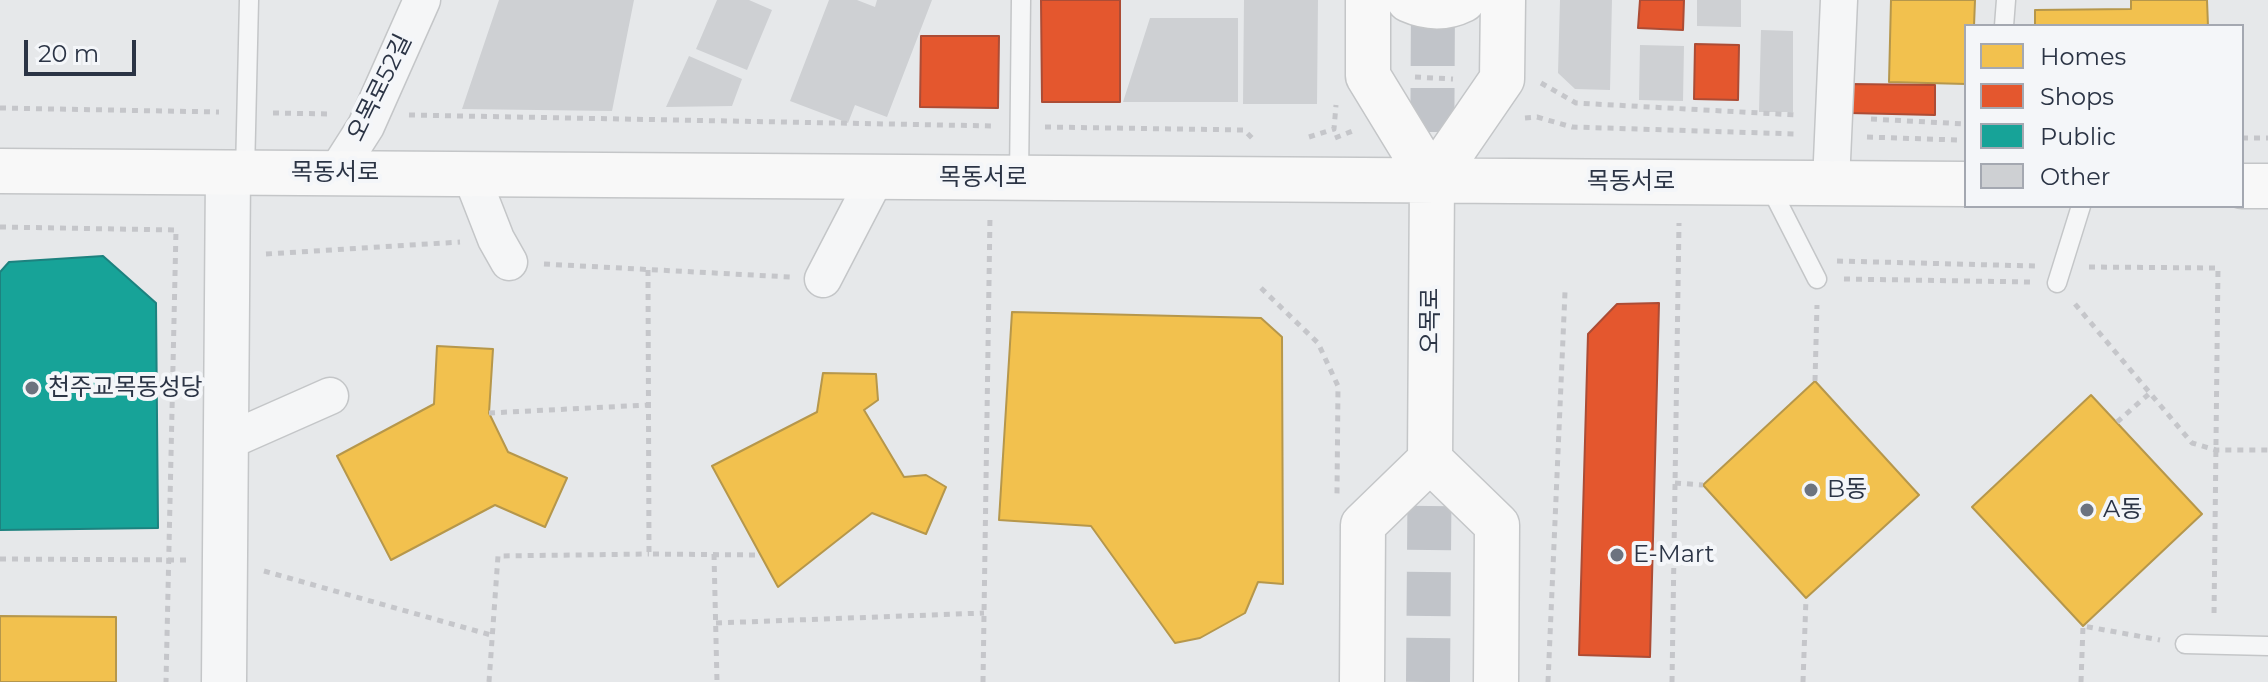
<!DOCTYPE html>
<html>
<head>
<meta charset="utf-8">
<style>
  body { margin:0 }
  #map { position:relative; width:2268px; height:682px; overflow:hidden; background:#e6e8ea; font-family:Montserrat,sans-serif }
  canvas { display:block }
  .legend { position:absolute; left:1964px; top:24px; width:280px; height:184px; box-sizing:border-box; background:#f4f6f9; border:2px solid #a4a8b1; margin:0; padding:10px 14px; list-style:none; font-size:24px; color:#2b3445 }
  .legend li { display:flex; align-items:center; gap:16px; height:40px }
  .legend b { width:40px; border:2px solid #a4a8b1 }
  .scale { position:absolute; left:24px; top:40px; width:112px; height:36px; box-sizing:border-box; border:4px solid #2b3445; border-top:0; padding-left:10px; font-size:24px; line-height:28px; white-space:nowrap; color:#2b3445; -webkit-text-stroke:6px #f4f6f9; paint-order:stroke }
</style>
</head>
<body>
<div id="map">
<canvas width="2268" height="682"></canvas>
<ul class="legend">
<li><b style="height:22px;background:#f2c14e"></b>Homes</li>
<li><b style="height:22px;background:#e4572e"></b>Shops</li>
<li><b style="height:22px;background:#17a398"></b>Public</li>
<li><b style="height:22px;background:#ced0d3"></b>Other</li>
</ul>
<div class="scale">20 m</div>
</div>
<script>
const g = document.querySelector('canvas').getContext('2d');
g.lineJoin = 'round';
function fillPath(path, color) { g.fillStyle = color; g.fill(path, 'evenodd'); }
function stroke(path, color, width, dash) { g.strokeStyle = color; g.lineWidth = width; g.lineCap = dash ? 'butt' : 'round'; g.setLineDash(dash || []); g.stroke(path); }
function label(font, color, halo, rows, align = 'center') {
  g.font = font + ' Montserrat,"Noto Sans KR",sans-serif'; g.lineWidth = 8; g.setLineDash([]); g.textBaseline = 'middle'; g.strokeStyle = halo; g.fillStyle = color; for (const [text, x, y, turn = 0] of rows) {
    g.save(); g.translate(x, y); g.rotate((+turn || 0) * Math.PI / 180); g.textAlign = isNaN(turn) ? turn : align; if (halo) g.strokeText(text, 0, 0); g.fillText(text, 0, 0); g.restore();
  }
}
const homes = new Path2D(`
  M1891,0H1975L1974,26H1966V84L1889,82Z
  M2131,0H2207L2208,26H2035V10L2131,9Z
  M1012,312L1261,318L1282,337L1283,584L1258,582L1245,613L1200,638L1175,643L1091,526L999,520Z
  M437,346L493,349L489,413L508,452L567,478L545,527L495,505L391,560L337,456L434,404Z
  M823,373L876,374L878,400L864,410L904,477L926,475L946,487L926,534L872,513L778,587L712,466L817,412Z
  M1815,381L1919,495L1806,598L1703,485Z
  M2091,395L2202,514L2083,626L1972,507Z
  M0,616L116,617V682H0Z`);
fillPath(homes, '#f2c14e');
stroke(homes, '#b6974b', 2);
const shops = new Path2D(`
  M1041,0H1120V102H1042Z
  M1640,0H1684L1683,30L1638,28Z
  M921,36H999L998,108L920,107Z
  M1695,44L1739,45L1738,100L1694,99Z
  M1849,84L1935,85V115L1849,113Z
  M1659,303L1650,657L1579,655L1588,334L1617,304Z`);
fillPath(shops, '#e4572e');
stroke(shops, '#ac4c35', 2);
const public = new Path2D(`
  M103,256L156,303L158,528L0,530V272L9,262Z`);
fillPath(public, '#17a398');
stroke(public, '#1d827f', 2);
fillPath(new Path2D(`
  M499,0H634L612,111L462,109Z
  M717,0H749L772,10L747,70L696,49Z
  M829,0H857L875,7L877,0H932L887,117L855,105L848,123L790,101Z
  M1244,0H1318L1317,104H1243Z
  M1560,0H1612L1610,90L1575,89L1558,73Z
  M1697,0H1741V27L1697,26Z
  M1150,18H1238V102H1123Z
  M1761,30L1793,31V112H1759Z
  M1640,45L1684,46L1683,101L1639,100Z
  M689,56L742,79L732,106L666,107Z`), '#ced0d3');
stroke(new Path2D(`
  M1432,198L1433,0
  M1428,682L1430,430`), '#c1c4c9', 44, [44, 22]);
const service = new Path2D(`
  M2004,26L2006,0
  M245,173L249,0
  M1019,178L1021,0
  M1769,185L1817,279
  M2057,283L2081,206
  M2185,644L2268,646`);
const minor = new Path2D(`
  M336,173L366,126L422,0
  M471,175L496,239L509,262
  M1831,183L1839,0
  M823,279L876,177
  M226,442L330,396`);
const tertiary = new Path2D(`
  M224,682L228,173`);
const secondary = new Path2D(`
  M1409,0C1427,8 1445,9 1463,0
  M0,171L1966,184
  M1432,181L1502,79L1503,0
  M2242,186H2268
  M1430,460L1497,525L1496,682
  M1362,682L1363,525L1430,460L1432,181L1368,76V0`);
stroke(service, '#c4c6c8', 21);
stroke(minor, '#c4c6c8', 39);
stroke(tertiary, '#c4c6c8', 47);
stroke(secondary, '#c4c6c8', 47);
stroke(new Path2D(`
  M1415,77L1453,79
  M1541,83L1576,103L1797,115
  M0,108L219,112
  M273,113L331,114
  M409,115L995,126
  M1525,118L1537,117L1572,127L1797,134
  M1871,119L1966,124
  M1045,127L1244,130L1252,138
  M1309,137L1334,129L1336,105
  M1867,137L1957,140
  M1335,138L1355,130
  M2242,138H2268
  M0,227L176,230L166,682
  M266,254L460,242
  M1837,261L2035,266
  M544,264L790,277
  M2089,267L2218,268L2214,617
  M648,270L649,554L760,555
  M1844,279L2030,282
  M1261,288L1318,343L1338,386L1337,494
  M2075,304L2192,443L2216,450H2268
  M1815,381L1817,305
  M489,413L648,405
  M2117,422L2150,393
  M1675,483L1703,485
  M714,554L717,682
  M0,559L187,560
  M264,571L491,635
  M716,623L984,613
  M489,682L498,556L649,554
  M983,682L990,215
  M1548,682L1565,292
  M1672,682L1679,223
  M1803,682L1806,598
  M2081,682L2083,626L2160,640`), '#c5c6ca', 5, [6, 6]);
stroke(service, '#f5f6f7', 18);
stroke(minor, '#f5f6f7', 36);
stroke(tertiary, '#f5f6f7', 44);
stroke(secondary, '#f8f8f8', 44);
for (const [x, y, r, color] of [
  [32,388,8,"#6c737f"],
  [1811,490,8,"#6c737f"],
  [2087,510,8,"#6c737f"],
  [1617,555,8,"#6c737f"]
]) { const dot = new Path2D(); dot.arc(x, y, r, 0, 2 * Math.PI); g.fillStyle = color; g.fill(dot); stroke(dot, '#f4f6f9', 3); }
label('24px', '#2b3445', '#f4f6f9', [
  ["오목로52길",380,88,-64],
  ["목동서로",335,173],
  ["목동서로",983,178],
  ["목동서로",1631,182],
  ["오목로",1431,321,-90]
]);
label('24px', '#2b3445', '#f4f6f9', [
  ["천주교목동성당",48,388],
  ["B동",1827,490],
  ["A동",2103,510],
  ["E-Mart",1633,555]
], 'left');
</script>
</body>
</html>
